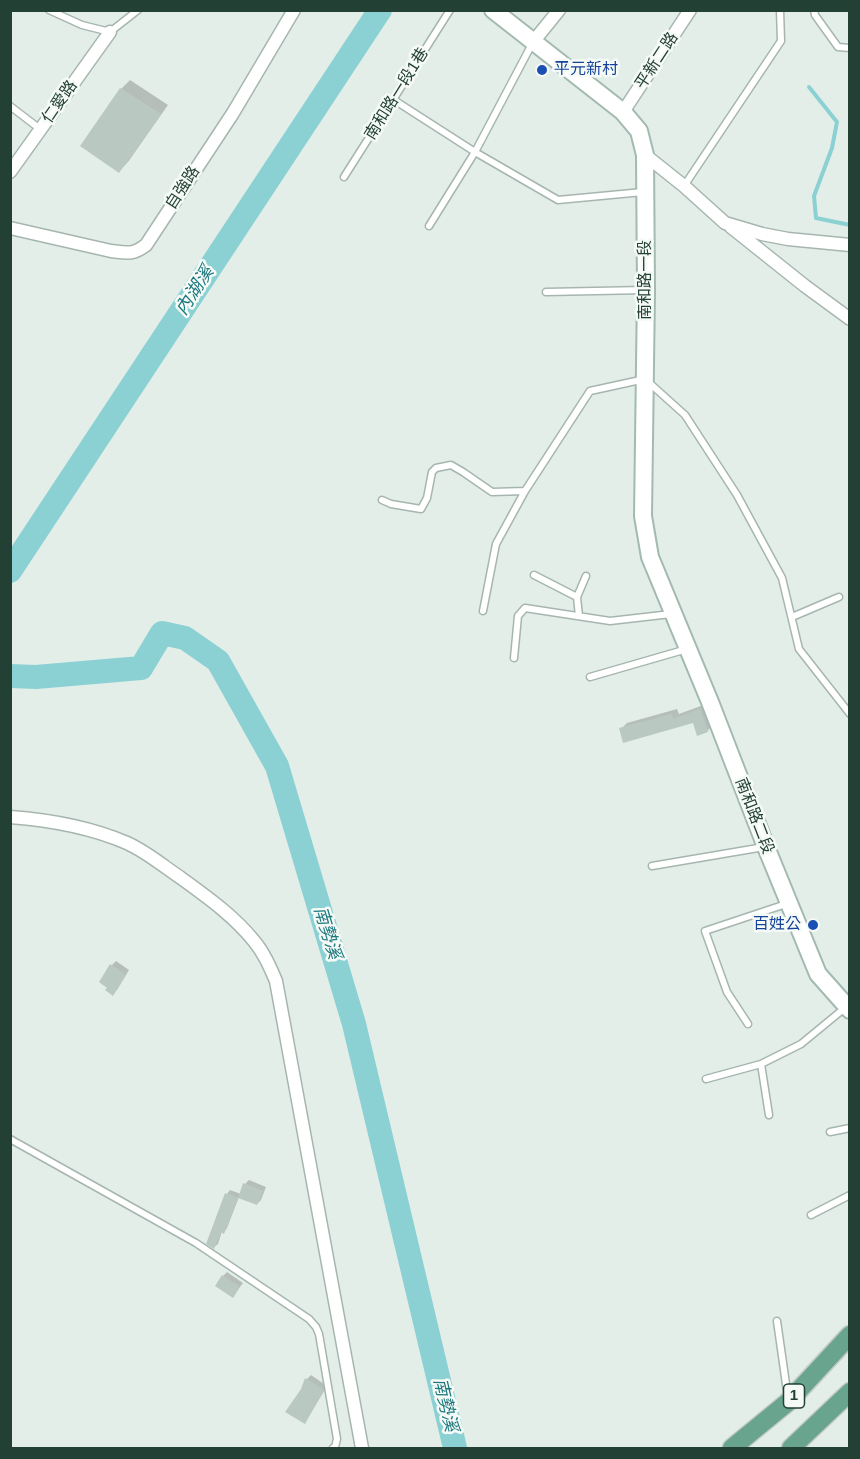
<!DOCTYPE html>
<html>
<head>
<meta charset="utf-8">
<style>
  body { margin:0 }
  #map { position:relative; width:860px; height:1459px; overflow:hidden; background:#e4eee9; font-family:Helvetica,sans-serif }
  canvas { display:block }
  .frame { position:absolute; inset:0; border:12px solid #234035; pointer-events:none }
</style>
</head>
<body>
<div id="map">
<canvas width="860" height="1459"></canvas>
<div class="frame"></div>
</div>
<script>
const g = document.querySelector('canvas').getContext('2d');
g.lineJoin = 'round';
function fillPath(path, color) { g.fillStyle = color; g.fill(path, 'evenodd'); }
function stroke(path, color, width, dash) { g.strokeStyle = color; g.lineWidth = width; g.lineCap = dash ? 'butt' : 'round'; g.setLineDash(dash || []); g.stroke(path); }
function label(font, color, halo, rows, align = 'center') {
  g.font = font + ' Helvetica,"Noto Sans TC",sans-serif'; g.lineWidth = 5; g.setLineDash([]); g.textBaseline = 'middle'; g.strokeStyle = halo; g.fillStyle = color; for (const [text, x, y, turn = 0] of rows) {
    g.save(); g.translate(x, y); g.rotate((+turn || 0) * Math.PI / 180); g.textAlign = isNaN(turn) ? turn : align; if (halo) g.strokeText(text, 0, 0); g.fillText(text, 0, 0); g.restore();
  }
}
fillPath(new Path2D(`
  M130,80L168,105L128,162L119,171L121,89Z
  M706,704L713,725L707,731L694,722L621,729L627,723L677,709L679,714Z
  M116,961L129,970L117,990L112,965Z
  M249,1180L266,1187L261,1200L257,1204L239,1197L227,1228L224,1232L222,1231L218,1244L214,1247L227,1194L230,1190L241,1194L245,1184Z
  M227,1272L243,1283L233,1296L223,1276Z
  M311,1375L327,1386L308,1418L304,1422L302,1389L307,1379Z`), '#0003');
stroke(new Path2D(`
  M809,87L837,122L832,148L814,196L816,218L850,225`), '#8bd1d4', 4);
stroke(new Path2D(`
  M10,571L380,10
  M10,676L36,677L141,668L162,633L185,638L218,661L277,766L354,1024L455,1448`), '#8bd1d4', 24);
fillPath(new Path2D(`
  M120,88L161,114L119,173L80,146Z
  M700,709L708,732L697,736L693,723L623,743L619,728L672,714L673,719Z
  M110,964L126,975L113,996L105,990L107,988L99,982Z
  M243,1183L263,1191L257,1205L238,1198Z
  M225,1193L238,1198L224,1234L221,1232L214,1249L206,1244Z
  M222,1275L240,1287L233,1298L215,1286Z
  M305,1378L323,1389V1391L305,1424L285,1412L301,1389Z`), '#b9c9c1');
const lane = new Path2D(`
  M49,10L82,25L110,32L138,10
  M814,10L815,15L838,47L850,48
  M394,100L475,152L558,200L643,192
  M10,106L40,129
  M344,177L450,10
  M684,186L781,41L780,10
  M429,226L475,152L532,44
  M546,292L645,290
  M382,500L391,504L421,509L427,498L432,472L436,468L451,465L463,472L492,492L525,491
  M534,575L577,597L579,616
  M577,597L586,576
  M483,611L496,544L525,491L590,391L645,379L685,415L737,495L782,578L799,649L850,714
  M792,617L839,597
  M514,658L518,616L525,608L610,621L671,614
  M590,677L687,649
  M652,866L764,847
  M748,1024L727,992L705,931L786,904
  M761,1064L769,1115
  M706,1079L761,1064L801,1044L846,1007
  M830,1132L850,1128
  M10,1139L196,1243L309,1319L316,1327L319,1334L337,1439L335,1447L333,1448
  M811,1215L850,1195
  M777,1321L788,1398`);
const street = new Path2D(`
  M533,42L559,10
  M623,112L690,10
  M645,155L684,186L725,223L762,234L788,239L850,245
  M10,172L110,32
  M731,227L805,286L850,319
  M10,228L111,251C127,253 133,255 146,245L233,113L294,10
  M10,817C50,820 90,827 127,843C147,852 163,866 181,878C207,897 234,916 254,941C264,953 270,967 276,981L362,1448`);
const secondary = new Path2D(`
  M493,10L623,112L639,131L645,155L646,290L643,516L650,557L710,702L766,847L818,974L850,1010`);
const primary = new Path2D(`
  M732,1448L788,1402L850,1335
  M791,1448L850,1392`);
stroke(lane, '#a6b6af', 9);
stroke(street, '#a6b6af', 15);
stroke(secondary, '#a2baaf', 20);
stroke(primary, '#c1cac6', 21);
stroke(lane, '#fff', 6);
stroke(street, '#fff', 12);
stroke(secondary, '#fff', 16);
stroke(primary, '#68a48e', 18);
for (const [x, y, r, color] of [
  [542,70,6,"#1a4fb4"],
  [813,925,6,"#1a4fb4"]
]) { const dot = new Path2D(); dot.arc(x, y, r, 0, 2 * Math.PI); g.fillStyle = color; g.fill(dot); stroke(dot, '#f5faf7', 2); }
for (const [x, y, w] of [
  [794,1396,21]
]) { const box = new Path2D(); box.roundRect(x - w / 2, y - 12, w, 24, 4.5); g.fillStyle = '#f5faf7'; g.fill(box); stroke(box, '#234035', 1.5); }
label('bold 15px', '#234035', null, [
  ["1",794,1396]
]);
label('16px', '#234035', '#f5faf7', [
  ["平新二路",657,61,-57],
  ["南和路一段1巷",397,94,-58],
  ["仁愛路",60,102,-55],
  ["自強路",183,188,-57],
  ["南和路一段",646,280,-90],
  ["南和路二段",754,816,69]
]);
label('16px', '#164399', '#f5faf7', [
  ["平元新村",554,70],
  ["百姓公",801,925,"right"]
], 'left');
label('italic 18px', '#1b797e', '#f5faf7', [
  ["內湖溪",195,291,-57],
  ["南勢溪",327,933,73],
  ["南勢溪",445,1405,77]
]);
</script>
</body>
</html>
